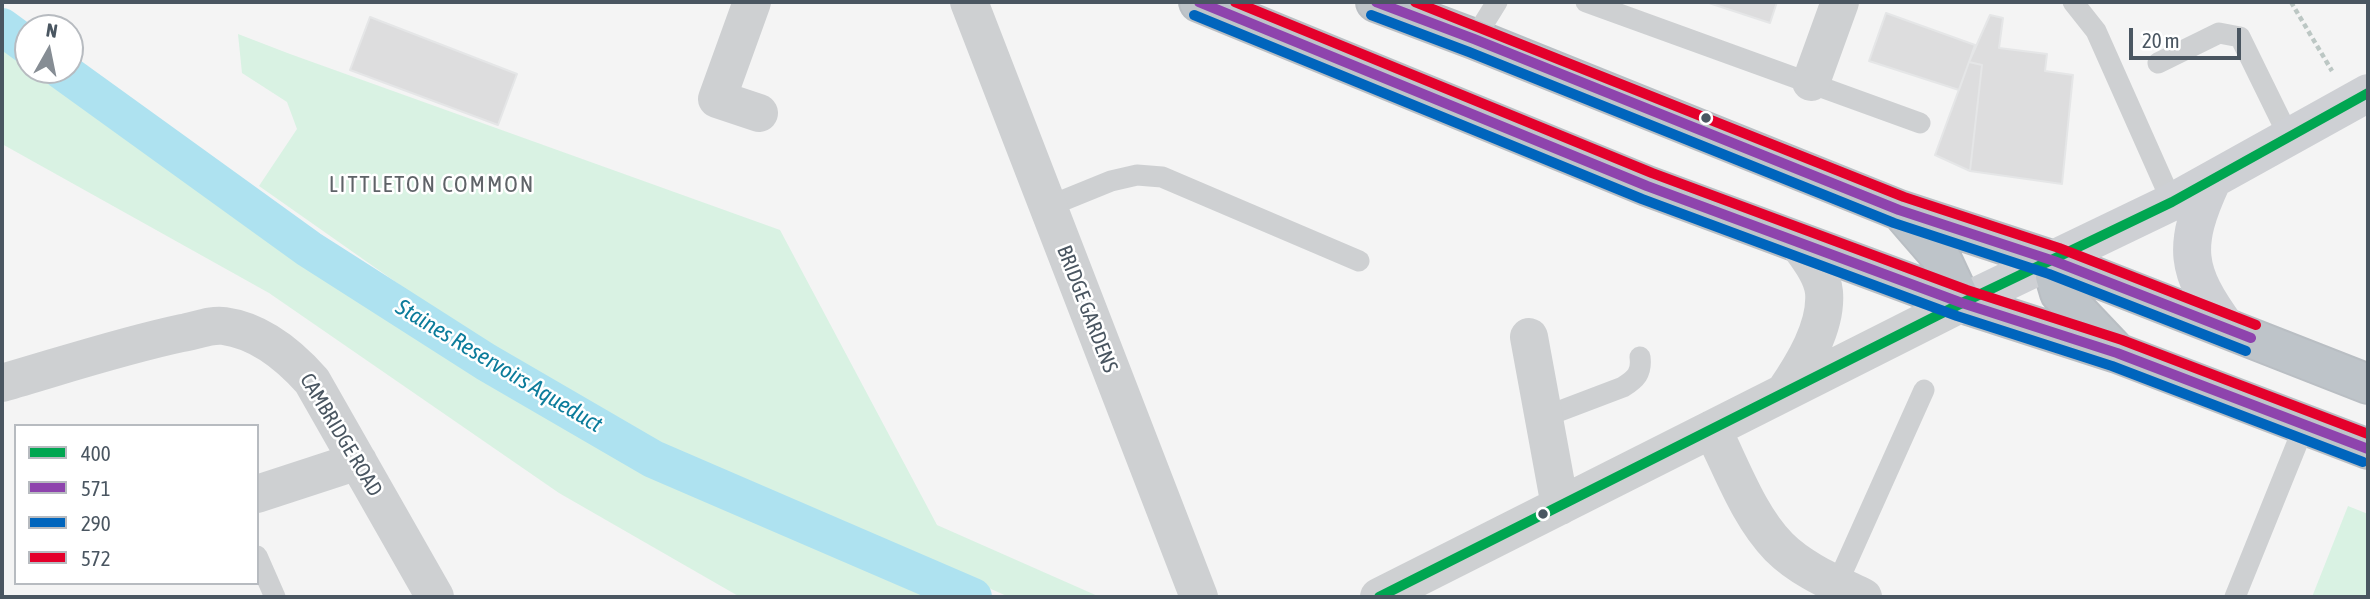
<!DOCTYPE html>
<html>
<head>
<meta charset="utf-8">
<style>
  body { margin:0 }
  #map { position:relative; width:2370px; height:599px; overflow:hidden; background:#f4f4f4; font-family:"Asap Condensed",sans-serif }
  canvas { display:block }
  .frame { position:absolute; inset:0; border:4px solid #4a5661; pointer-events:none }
  .legend { position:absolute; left:14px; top:424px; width:245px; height:161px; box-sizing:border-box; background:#fff; border:2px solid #b7bbc0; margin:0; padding:9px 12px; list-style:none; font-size:21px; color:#4a5661 }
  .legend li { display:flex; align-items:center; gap:14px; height:35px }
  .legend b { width:35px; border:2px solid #b7bbc0 }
  .north { position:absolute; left:14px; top:14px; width:70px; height:70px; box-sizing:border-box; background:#fff; border:2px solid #b7bbc0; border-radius:50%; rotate:9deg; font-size:19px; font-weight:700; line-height:28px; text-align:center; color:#4a5661 }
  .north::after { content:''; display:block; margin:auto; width:24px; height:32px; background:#868d94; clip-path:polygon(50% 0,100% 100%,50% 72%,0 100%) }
  .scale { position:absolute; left:2129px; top:28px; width:112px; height:32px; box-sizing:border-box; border:4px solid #4a5661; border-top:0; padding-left:9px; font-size:21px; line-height:24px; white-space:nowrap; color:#4a5661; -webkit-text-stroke:5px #fff; paint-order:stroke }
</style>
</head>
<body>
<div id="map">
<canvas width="2370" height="599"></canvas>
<div class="frame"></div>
<ul class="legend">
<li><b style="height:9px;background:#00a651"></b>400</li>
<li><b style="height:9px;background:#8e44ad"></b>571</li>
<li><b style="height:9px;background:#0065bd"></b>290</li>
<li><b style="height:9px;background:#e4002b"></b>572</li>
</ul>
<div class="north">N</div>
<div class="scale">20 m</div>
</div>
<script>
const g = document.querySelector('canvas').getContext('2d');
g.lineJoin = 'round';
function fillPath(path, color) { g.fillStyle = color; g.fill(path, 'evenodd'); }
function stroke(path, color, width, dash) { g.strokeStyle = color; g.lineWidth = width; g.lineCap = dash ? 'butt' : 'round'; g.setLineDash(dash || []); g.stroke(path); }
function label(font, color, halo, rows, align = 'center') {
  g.font = font + ' "Asap Condensed",sans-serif'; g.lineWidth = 5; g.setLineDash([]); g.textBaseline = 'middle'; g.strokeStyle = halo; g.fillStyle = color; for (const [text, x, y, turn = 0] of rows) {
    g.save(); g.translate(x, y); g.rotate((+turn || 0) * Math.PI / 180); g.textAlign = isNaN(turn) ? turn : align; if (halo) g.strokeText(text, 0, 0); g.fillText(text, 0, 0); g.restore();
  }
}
fillPath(new Path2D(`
  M238,34L290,54L780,230L937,525L1100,597H1009L649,437L501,356L259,186L297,129L287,102L242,73Z
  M2,43L28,62V70H38L306,264L646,466L941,597H740L559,493L269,293L2,144Z
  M2348,506L2368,514V597H2312Z`), '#d9f2e3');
stroke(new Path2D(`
  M2,27L28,46
  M61,70L309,249L486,362L653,459L973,597`), '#aee2f0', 38);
const building = new Path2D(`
  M1706,2H1777L1770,23Z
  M1886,13L1975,45L1959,90L1869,61Z
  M1990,15L2003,18L1999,48L2047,54L2045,71L2073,75L2062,184L1970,171L1982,65L1969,62Z
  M370,17L517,74L498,125L350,70Z
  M1969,62L1982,65L1970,171L1935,155Z`);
fillPath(building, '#ddddde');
stroke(building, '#e5e6e7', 2);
const highway = new Path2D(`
  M1199,2L1647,186L1962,303L2117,353L2368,449
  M1376,2L1474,39L1899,210L2054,261L2368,384
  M1901,211L1940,256L1962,303
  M2054,261L2055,276L2060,293L2115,351`);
stroke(highway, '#b9bec3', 42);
stroke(new Path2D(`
  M2291,2L2332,71`), '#bcc7c4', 4.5, [5, 3.5]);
stroke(new Path2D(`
  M1586,2L1920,123
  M2073,2L2096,31L2172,202
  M1474,39L1497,2
  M2158,63L2219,33L2240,37L2289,137
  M1047,207L1111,181L1137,175L1162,177L1359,261
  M1544,417L1623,387C1636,379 1642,373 1640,357
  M257,556L275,597
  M1837,584L1924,390
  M2235,597L2305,424`), '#ced0d2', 21);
stroke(new Path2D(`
  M752,2L717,99L759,113
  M969,2L1199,597
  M1811,82L1840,2
  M1529,337L1560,506
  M2,383C61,366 121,346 182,333C195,331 211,324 224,326C260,331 289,355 312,381L435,597
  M1784,393C1803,365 1827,327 1824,292C1822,274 1808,257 1798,243
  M1712,429C1732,468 1748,515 1779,547C1802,570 1834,583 1863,597
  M257,494L358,461
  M1379,597L1962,303`), '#ced0d2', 38);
stroke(new Path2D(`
  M2212,181C2182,246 2185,271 2227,328
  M1962,303L2172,202L2368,93`), '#ced0d4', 38);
stroke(highway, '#bec4c9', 38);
stroke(new Path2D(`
  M1379,597L1962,303L2172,202L2368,93`), '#00a651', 10);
stroke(new Path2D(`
  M1199,2L1647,186L1962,303L2117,353L2368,449
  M1376,2L1474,39L1899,210L2054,261L2251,338`), '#8e44ad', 10);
stroke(new Path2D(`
  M1194,15L1642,199L1957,316L2112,366L2363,462
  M1371,15L1469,52L1894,223L2049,274L2246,351`), '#0065bd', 10);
stroke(new Path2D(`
  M1235,2L1652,173L1967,290L2122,340L2368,434
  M1415,2L1904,197L2059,248L2256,325`), '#e4002b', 10);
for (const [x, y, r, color] of [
  [1706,118,6,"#4a5661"],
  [1543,514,6,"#4a5661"]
]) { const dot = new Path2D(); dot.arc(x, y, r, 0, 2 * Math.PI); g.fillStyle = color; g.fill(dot); stroke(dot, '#fff', 2.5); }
label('21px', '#4a5661', '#fff', [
  ["BRIDGE GARDENS",1087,309,69],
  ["CAMBRIDGE ROAD",341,435,59]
]);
g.letterSpacing = '2px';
label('23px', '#5f6368', '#fff', [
  ["LITTLETON COMMON",432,185]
]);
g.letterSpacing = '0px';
label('italic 23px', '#0c7c9b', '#fff', [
  ["Staines Reservoirs Aqueduct",499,366,31]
]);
</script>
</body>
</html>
